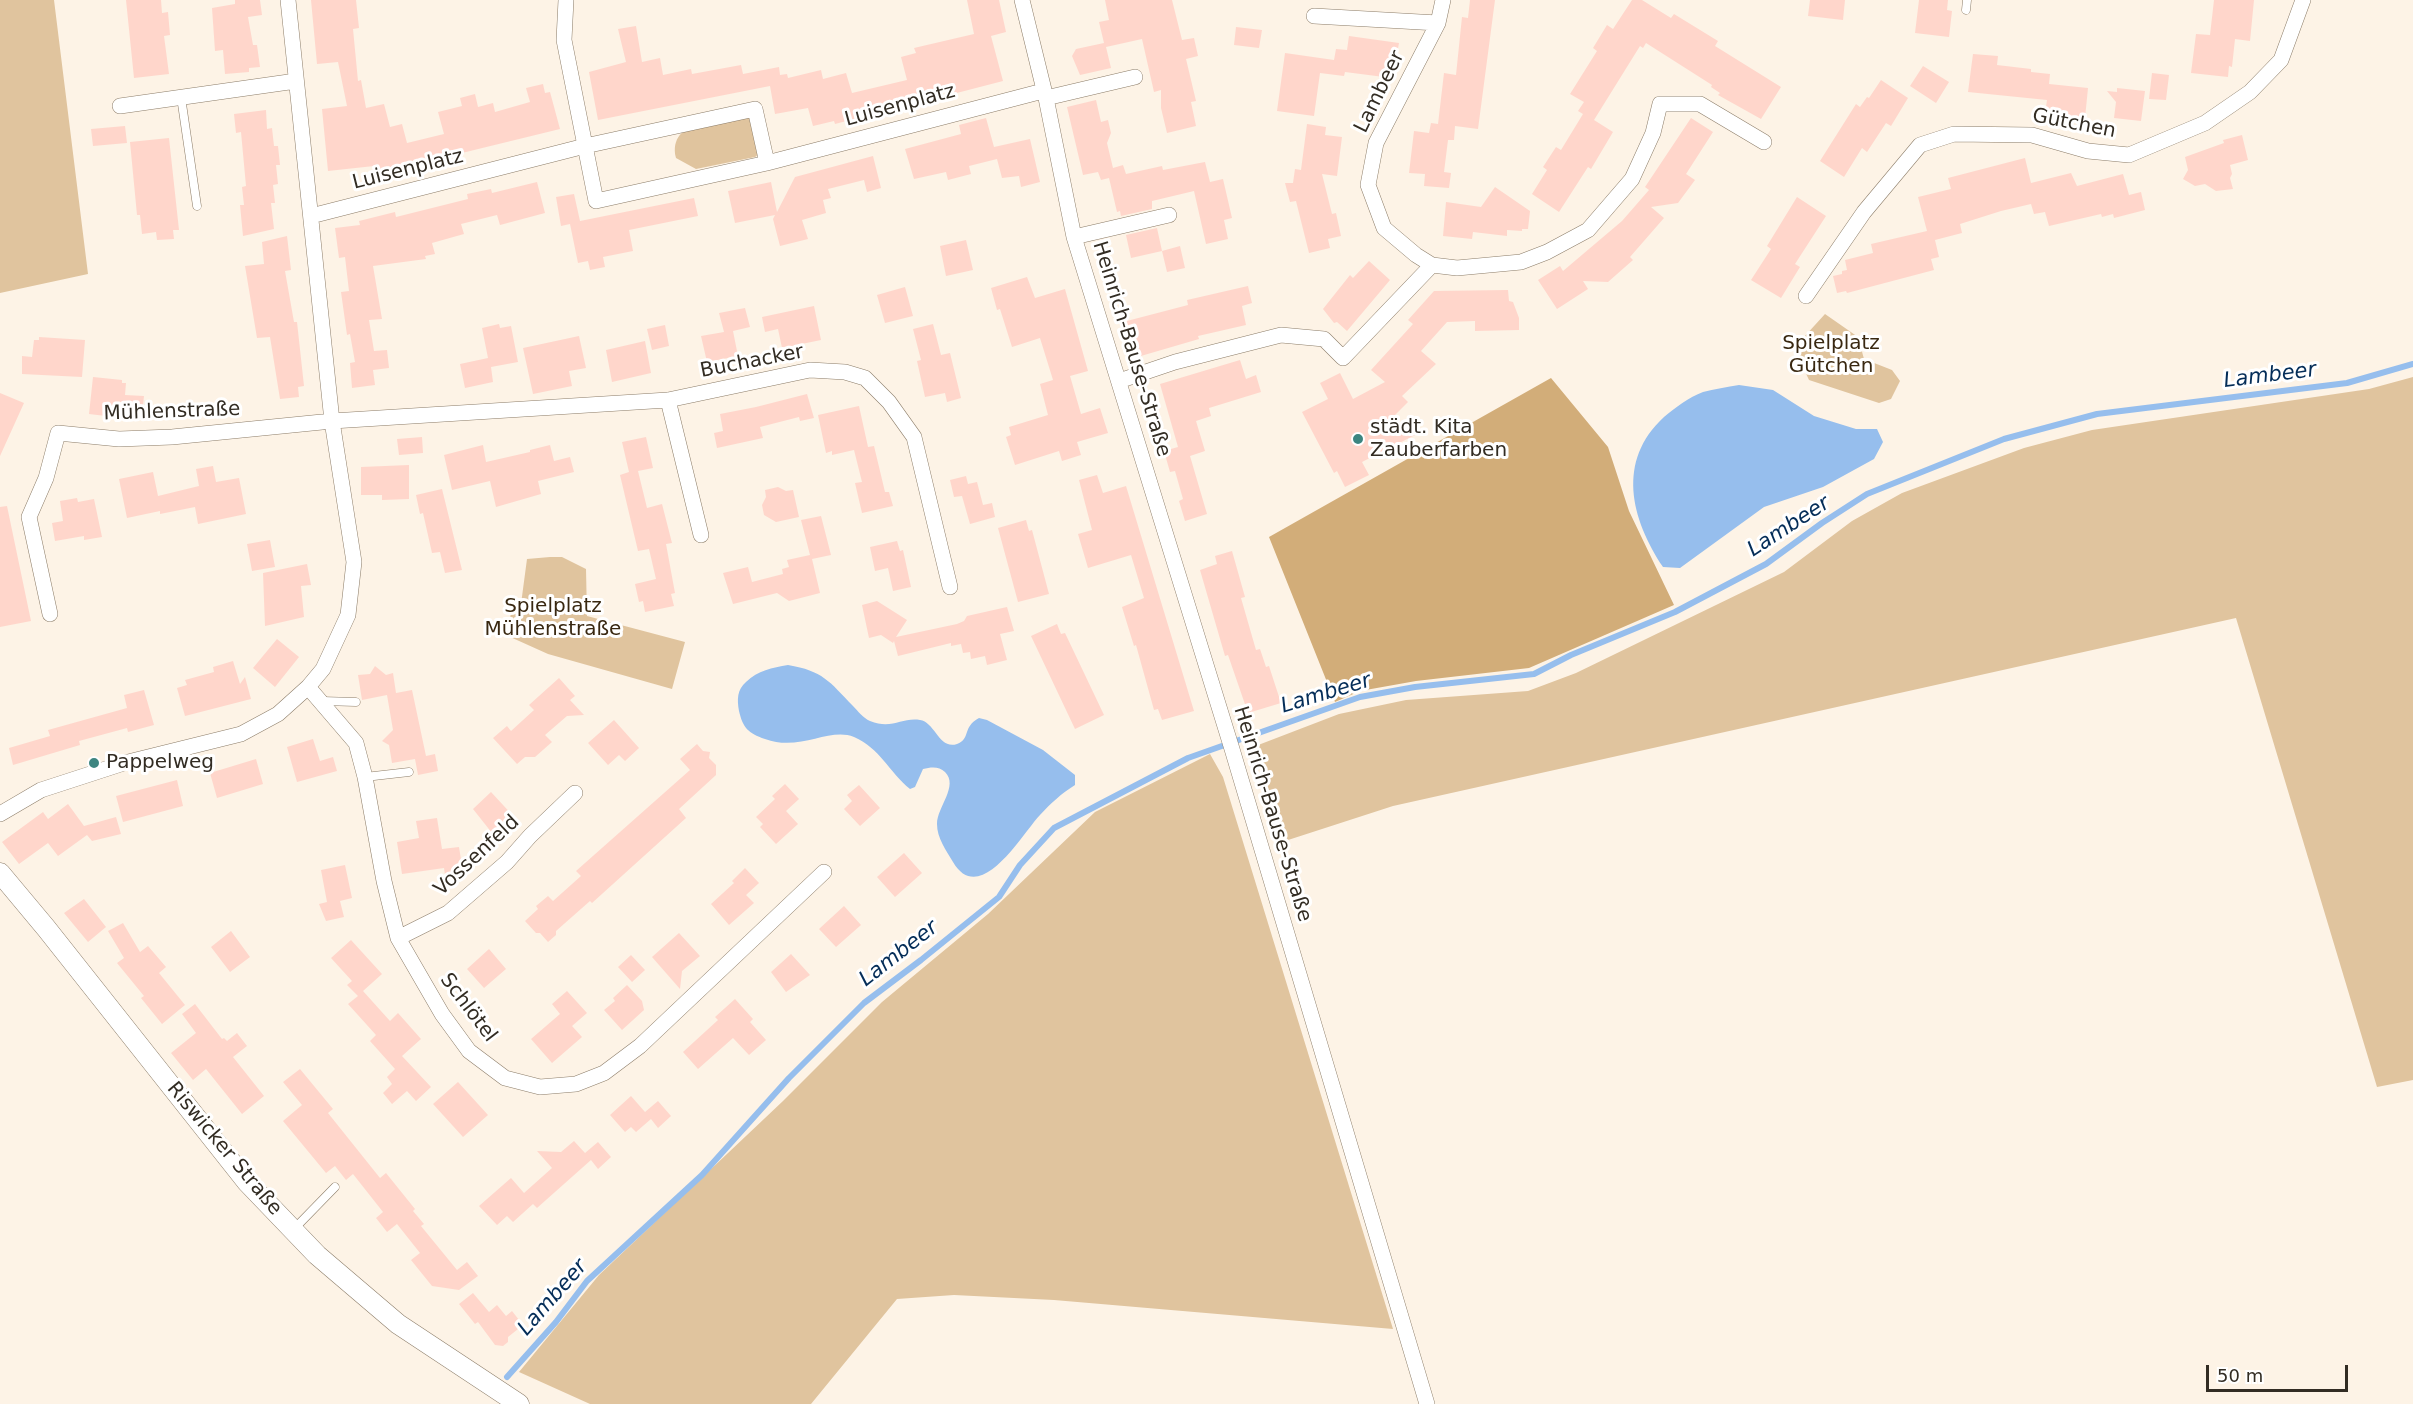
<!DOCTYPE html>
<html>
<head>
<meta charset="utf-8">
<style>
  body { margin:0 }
  #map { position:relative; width:2413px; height:1404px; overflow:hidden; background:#fdf3e6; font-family:"DejaVu Sans",sans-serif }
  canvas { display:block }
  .scale { position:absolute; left:2206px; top:1365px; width:142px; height:27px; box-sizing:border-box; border:3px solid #322c23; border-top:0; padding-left:8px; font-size:18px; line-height:21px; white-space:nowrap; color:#322c23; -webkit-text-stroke:4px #fff; paint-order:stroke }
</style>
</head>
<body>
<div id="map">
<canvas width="2413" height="1404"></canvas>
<div class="scale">50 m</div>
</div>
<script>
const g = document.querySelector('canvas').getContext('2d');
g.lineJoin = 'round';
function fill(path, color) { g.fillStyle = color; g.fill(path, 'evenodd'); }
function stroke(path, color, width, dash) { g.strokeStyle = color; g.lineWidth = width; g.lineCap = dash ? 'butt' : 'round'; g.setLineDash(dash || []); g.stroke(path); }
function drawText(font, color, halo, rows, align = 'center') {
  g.font = font + ' "DejaVu Sans",sans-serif'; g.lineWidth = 6; g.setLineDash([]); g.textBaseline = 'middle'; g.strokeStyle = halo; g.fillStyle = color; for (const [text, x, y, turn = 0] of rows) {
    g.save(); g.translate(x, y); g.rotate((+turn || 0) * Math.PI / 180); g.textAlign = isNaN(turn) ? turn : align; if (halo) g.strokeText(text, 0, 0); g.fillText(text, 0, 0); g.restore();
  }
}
const green = new Path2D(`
  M0,0H54L88,274L0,293Z
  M751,115L759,154L755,157L696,169L676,158C667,118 723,120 751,115Z
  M1825,314L1858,337L1864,359L1892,370L1900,381L1891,399L1879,403L1809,380L1794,348Z
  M2413,377V1080L2377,1087L2236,618L1393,806L1285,841L1253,747L1339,714L1406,700L1528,691L1576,673L1784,572L1852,521L1902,493L2024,448L2092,430L2369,389Z
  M550,557H562L586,569L587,616L685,642L672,689L548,654L508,636L511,612L521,604L527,559Z
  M1210,754L1223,777L1393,1329L1054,1300L954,1295L897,1299L811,1404H590L519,1372L599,1275L783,1101L882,1002L988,914L1095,812Z`);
const forest = new Path2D(`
  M1551,378L1608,447L1629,511L1674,605L1529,668L1416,681L1360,691L1335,702L1269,537Z`);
const water = new Path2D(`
  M1739,385L1773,390L1814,416L1856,429H1877L1883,442L1874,459L1823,487L1764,507L1680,568L1663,567C1631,519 1616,461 1664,417C1675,408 1689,397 1703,392C1714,389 1727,387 1739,385Z
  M788,665C823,671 829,681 853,706C858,711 863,718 870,721C892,730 902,717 920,720C935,722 939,750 957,744C971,739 962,727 979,718L987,720L1043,750L1075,775V785C1062,793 1050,804 1040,815C1022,834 980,908 953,862C946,850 937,838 937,824C937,807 959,786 945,772C939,766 931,767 923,769L915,787L910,789C889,772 880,748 854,737C829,727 800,752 765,739C748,733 743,728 739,711C737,699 737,690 746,682C758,670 772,668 788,665Z`);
const stream = new Path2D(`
  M507,1377L556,1322L587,1281L702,1175L789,1078L864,1003L921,960L999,897L1020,865L1054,828L1188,758L1360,697L1415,687L1534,674L1571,655L1675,612L1766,564L1822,523L1867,494L2004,439L2097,414L2347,383L2413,364`);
const building = new Path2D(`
  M126,0H161L162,13L168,12L170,35L164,36L169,74L134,78Z
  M235,0H260L262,15L248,17L253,45H257L260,67L249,68V72L225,74L223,50L215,51L212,8L235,4Z
  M311,0H356L359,28L353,29L358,81L361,80L366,108L384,104L390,127L402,124L407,143L444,134L438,112L462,106L460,98L475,94L478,107L493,103L495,112L530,102L526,88L543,84L545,93L550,92L560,129L376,174L374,166L328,171L322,109L347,106L338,62L317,64Z
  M967,0H999L1006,32L991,36L1003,81L949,95L948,91L905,102L906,106L894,111L888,110L835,124L834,121L813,126L808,108L775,114L770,86L598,120L589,72L626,62L618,29L636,26L642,62L660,58L663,75L691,69L692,74L741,65L743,74L779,67L780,75L787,74L788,78L821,70L823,79L846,73L852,93L907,80L901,57L916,53L914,48L974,34Z
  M1105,0H1172L1182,40L1194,38L1198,56L1186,59L1196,101L1191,102L1196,126L1167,133L1161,108V90L1154,92L1142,39L1106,47L1111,68L1080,75L1072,56L1076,49L1104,43L1099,22L1109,20Z
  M1470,0H1495L1478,129L1455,126L1454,140H1448L1444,172L1451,173L1449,188L1424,186L1425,174L1409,173L1414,131L1429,133L1431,123L1438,124L1444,73L1456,75L1462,17L1468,18Z
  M1632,0H1642L1671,18L1674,14L1718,41L1715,46L1781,87L1761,119L1718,95L1720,93L1711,87L1712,85L1646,43L1643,48L1640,46L1594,120L1613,132L1591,169L1588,167L1559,212L1532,194L1547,170L1543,167L1556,147L1561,150L1583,114L1578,111L1584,102L1570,94L1597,51L1593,48L1607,25L1613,29Z
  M1810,0H1845L1843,20L1808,16Z
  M1919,0H1948L1947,10L1952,11L1949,37L1915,33Z
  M2214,0H2254L2250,41L2235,39L2232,67L2229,66L2228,77L2191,73L2196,34L2210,35Z
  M1236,27L1262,30L1259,48L1234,45Z
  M1349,36L1399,43L1395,65L1386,64L1384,77L1345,72L1344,76L1320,73L1314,116L1277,111L1285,53L1334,60L1336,49L1347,50Z
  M1973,54L1998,56L1997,65L2031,69V72L2050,74L2049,84L2088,88L2085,118L2045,114L2047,100L1968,92Z
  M1923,66L1949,82L1936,103L1910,86Z
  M2152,73L2169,75L2166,100L2149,99Z
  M1881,80L1908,98L1891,126L1886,123L1867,152L1862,148L1844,177L1820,161L1856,104L1860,107L1867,97L1869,98Z
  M2117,88L2145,91L2141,121L2114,118L2116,102L2107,91L2117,92Z
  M1096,100L1101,122L1108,120L1111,133L1107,143L1113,168L1123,165L1126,174L1162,166L1163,170L1205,162L1210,182L1223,179L1232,218L1224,220L1228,239L1206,244L1194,191L1152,201V209L1121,216L1120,211L1117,212L1109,178L1101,180L1098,172L1083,175L1067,107Z
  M266,110L267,129L272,128L274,146H278L280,165H276L278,184L273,185L275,203H271L274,229L243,236L240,205H244L242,187L246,186L241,132L236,133L234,114Z
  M986,118L994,147L1030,139L1040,182L1021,187L1019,176L1002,178L997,159L969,166L971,174L948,180L946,172L914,179L905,149L961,134L959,125Z
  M1691,118L1713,132L1686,174L1695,180L1678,203L1651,207L1664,218L1630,257L1633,260L1608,282L1583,281L1588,289L1557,309L1538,280L1560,266L1563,271L1622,221L1649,190L1645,187Z
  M1307,124L1326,127L1325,135L1342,137L1337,176L1322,174L1332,214L1336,213L1341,236L1328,239L1330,248L1309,253L1296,201L1290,202L1285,183H1293L1295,169L1301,170Z
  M125,126L127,143L93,146L91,129Z
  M2242,135L2248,160L2230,165L2232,174L2230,178L2233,189L2216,191L2205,184L2195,186L2183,179L2188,170L2185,157L2224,143L2223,140Z
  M169,138L179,230H173L174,239L157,240L156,232L142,234L140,215H137L130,142Z
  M873,156L881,188L867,192L864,180L828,189L831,198L823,200L826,213L802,220L808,239L780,246L773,219L775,215L735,223L728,191L771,182L777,212L795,177Z
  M2025,158L2031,183L2071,173L2077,186L2123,174L2129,195L2141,192L2145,210L2114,218L2113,214L2102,217L2101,214L2049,226L2045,212L2034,214L2031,204L2001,211L1960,224L1962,233L1935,240L1939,257L1931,259L1934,270L1847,293L1846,291L1837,293L1833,276L1842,274V271L1847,270L1845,260L1873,253L1871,244L1927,231L1918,197L1951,189L1948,178Z
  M537,182L545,213L500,225L497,215L461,224L464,234L432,243L435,254L425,256L426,259L373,266L382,319L369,320L374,351L387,350L389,368L373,370L375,385L352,388L350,363L355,362L350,334L347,335L341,292L349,291L345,257L339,258L335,228L360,225L359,221L395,212L396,217L468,199L467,194L491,189L492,193Z
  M1495,187L1530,211L1528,229H1522V231L1507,230V236L1473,232L1472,239L1443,236L1446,202L1481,207Z
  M574,194L580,221L694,198L698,216L629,230L633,251L603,257L605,267L590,270L588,261L578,263L570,224L561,226L556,197Z
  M1797,197L1826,216L1795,264L1800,267L1781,298L1751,280L1771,249L1767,246Z
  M1157,228L1162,251L1180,246L1185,268L1167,272L1162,251L1131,258L1126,235Z
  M287,236L291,270L285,271L294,322H297L304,386L298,387L299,397L280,399L270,337L257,338L245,266L264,264L262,242Z
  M966,240L973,270L946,276L940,246Z
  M1369,261L1390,280L1347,331L1337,322L1334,323L1323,309L1350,275L1353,278Z
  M1027,277L1035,298L1065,289L1088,371L1070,376L1081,414L1100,408L1108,433L1077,442L1081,455L1062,461L1059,451L1015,465L1006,437L1011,435L1009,427L1048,415L1040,384L1053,380L1040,338L1012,347L1000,309L997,310L991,288Z
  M1248,286L1252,303L1242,306L1246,325L1198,336L1199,339L1134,358L1123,322L1188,305L1187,300Z
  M905,287L913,316L885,323L877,295Z
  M1508,290L1509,301L1513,302L1519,318V330L1475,331V321L1447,322L1421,351L1436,364L1402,396L1408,402L1394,416L1415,435L1362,462L1369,475L1345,487L1337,471L1334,473L1302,412L1328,399L1320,383L1340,373L1353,399L1385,382L1371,370L1413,324L1408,320L1434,291Z
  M814,306L821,340L782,348L778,329L765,332L762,317Z
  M745,308L750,327L733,331L738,356L707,362L701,336L724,332L719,313Z
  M499,324L500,328L511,326L518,362L491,367L493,382L465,388L460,364L488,358L482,328Z
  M933,324L941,355L950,353L961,398L947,402L945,393L925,397L917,361L921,360L913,329Z
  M665,325L669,346L652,350L647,329Z
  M579,336L586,368L569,371L572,386L533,394L523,348Z
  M39,337L85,340L82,377L22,374V356L32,357L34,340H39Z
  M645,341L651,373L612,382L606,350Z
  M1240,360L1246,379L1256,375L1261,392L1209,408L1211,416L1196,421L1205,451L1190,456L1207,514L1185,521L1179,501L1183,499L1175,471L1170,472L1164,451L1178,447L1160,384Z
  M93,377L122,380V383H126L125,395L144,396L142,414L123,412V418L89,414Z
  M0,393L24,403L0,456Z
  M807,394L814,418L800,421L799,417L760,427L763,438L717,448L714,433L723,431L720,414L756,407Z
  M859,406L868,447L874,446L885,492H889L893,506L862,513L855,483L862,482L854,450L832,455V451L826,453L818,415Z
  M422,437L423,453L399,455L397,439Z
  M646,437L653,468L638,471L647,508L662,504L672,543L666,544L675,593L671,594L674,606L645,612L643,601L639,602L635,584L656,579L649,549L638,551L620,475L629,472L622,442Z
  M483,445L486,462L530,452V450L550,445L554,461L570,457L574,472L538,481L541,494L496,507L490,481L452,490L444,455Z
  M409,465V499L382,500V495H361V467Z
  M213,466L216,482L239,478L246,514L198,524L195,507L160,514V511L127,518L119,479L153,472L158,496L199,486L196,469Z
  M1097,475L1103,493L1126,486L1194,711L1162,720L1158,709L1154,710L1136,645L1134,646L1122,607L1144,598L1131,555L1088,568L1078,534L1092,530L1079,480Z
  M966,476L968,484L977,482L983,505L992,503L995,517L970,524L962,496L954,497L950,480Z
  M778,487L786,491L793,490L799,517L776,522L764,515L762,505L766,497L765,490Z
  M442,489L462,570L445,573L440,552L432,553L423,513L420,514L416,495Z
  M77,498L78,502L94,499L102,537L84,540V536L55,541L52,523L63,521L60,501Z
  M7,506L31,621L0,627V507Z
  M821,516L831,555L812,559L820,593L789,601L777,593L733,604L723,573L748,567L752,582L783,574L782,569L789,567L787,560L810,555L801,520Z
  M1026,520L1029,531L1032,530L1049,594L1018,602L998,528Z
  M270,540L275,567L252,571L247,544Z
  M897,541L900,551L903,550L911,587L893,591L888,568L875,571L870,547Z
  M1232,551L1245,597L1241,598L1256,650L1260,649L1266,667L1269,666L1281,703L1248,713L1228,655L1225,656L1200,570L1217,564L1215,556Z
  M307,564L311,585L301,586L304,617L265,626L263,573Z
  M877,601L907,620L896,637L957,624L964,621L967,616L1007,607L1014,631L1000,634L1007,660L987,665L985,656L971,659L970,652L963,653L961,644L951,646V643L898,656L894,641L893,643L881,635L869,638L862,605Z
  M1057,624L1061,634L1065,633L1104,715L1075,729L1031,636Z
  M277,639L299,657L275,687L253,668Z
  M233,661L240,684L245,677L251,699L185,716L177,688L187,685L185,680L214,672L213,667Z
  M375,666L386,675L393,673L396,693L412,690L426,756L435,754L438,771L418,775L415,759L392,763L389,745L382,741L393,730L387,695L362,700L358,675L370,674Z
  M559,678L575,696L570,700L584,715L567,716L545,735L552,742L535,757H525L517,764L493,738L507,726L511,731L534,710L529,705Z
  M144,690L154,725L128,732L127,728L79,741L80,745L13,765L9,748L50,736L48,730L127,708L124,695Z
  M614,720L639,748L625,761L619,755L608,765L588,743Z
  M313,739L320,761L333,757L337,771L297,782L287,747Z
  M697,744L703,751L710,752L709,758L716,765V775L679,809L686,818L592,903L590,901L556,931V935L548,942L540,933H536L525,921L538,909L536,906L548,896L553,901L581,876L576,871L690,770L680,759Z
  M256,759L263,784L217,798L210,773Z
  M177,780L183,806L123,822L116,796Z
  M785,784L799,799L786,811L798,824L776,844L760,827L763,824L756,817L775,799L772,796Z
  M859,785L880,808L860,826L844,809L852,801L847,795Z
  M491,792L516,819L496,838L473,809Z
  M68,804L84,826L116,817L121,834L92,841L87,835L58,856L48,843L19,864L2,842L43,812L48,819Z
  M437,818L442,849L459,847L463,872L445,875L444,868L402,874L397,842L419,838L416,821Z
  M904,853L922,873L895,897L877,877Z
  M345,865L352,898L340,901L344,917L326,921L319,904L327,902L321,870Z
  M745,868L759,883L746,895L754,903L729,925L711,904L734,883L732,881Z
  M84,899L106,927L88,942L64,913Z
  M844,906L861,925L836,947L819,929Z
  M123,923L140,952L148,946L166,967L159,973L185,1005L162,1024L141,998L144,996L117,963L124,958L108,931Z
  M231,931L250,957L230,972L211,947Z
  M679,933L700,956L682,971L680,989L652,957Z
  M351,940L382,974L363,991L390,1021L398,1013L421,1039L402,1056L431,1087L416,1101L407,1091L392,1104L383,1093L392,1084L387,1077L395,1069L370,1041L376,1035L348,1004L358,996L347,985L352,981L331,958Z
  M489,949L506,969L484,988L467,969Z
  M791,954L810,975L786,992L771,972Z
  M631,955L645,970L632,982L618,967Z
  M627,985L642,1001L644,1010L622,1030L604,1010L615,1001L613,998Z
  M567,991L587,1013L572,1026L582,1037L552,1063L531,1039L560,1014L552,1004Z
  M735,999L753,1019L750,1022L766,1040L749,1055L733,1038L698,1069L683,1052L718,1020L715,1017Z
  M195,1004L222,1039L224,1038L227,1041L237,1033L247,1046L233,1057L264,1096L242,1114L206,1069L193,1080L171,1053L196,1033L182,1014Z
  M300,1069L333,1109L328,1113L380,1178L386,1173L415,1209L413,1211L424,1224L421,1226L457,1270L467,1262L478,1276L459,1290L432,1286L411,1260L420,1253L397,1224L387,1232L376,1218L383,1212L353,1174L346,1180L335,1166L326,1173L283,1121L302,1105L283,1082Z
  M458,1082L488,1115L463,1137L433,1104Z
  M631,1096L645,1112L658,1101L671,1116L658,1128L651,1119L636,1132L631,1127L625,1132L610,1115Z
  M574,1141L585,1153L598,1142L611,1157L598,1169L591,1160L537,1208L533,1204L513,1222L507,1216L497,1225L479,1206L511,1178L524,1193L552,1168L537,1151L561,1152Z
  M473,1293L489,1312L497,1305L506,1316L512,1311L523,1325L508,1337V1342L503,1346L495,1345L478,1322L475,1324L459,1304Z`);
const service = new Path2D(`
  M1966,10L1967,0
  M181,97L197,206
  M322,701L356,702
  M365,777L409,772
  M294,1229L335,1187`);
const minor = new Path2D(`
  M1022,0L1046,98L1074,237L1232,749L1427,1404
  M1443,0L1438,23L1376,143L1368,185L1384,228L1416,255L1432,265L1457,268L1521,262L1547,252L1588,230L1632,179L1653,133L1660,104H1700L1764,142
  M1314,16L1438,23
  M1046,98L1135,77
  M120,106L296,81
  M767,163L1043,91
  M311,216L585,146L755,109L767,163L596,201L564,40L566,0
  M1074,237L1169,215
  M1806,296L1864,212L1920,145L1954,134L2032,135L2088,151L2129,155L2205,123L2250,92L2281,60L2303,0
  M1119,381L1175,362L1281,335L1324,339L1343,358L1432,265
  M668,400L701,535
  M50,614L29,517L46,478L58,433L119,439L172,437L332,421L668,400L810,370L845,372L865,378L889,402L914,437L950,587
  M308,687L356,743L365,777L384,881L398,938L442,1014L469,1051L505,1078L540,1087L576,1084L604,1073L640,1046L824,872
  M0,814L41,790L124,763L241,734L278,714L308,687L323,669L348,615L354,562L332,421L288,0
  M398,938L448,913L507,862L530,836L575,793`);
const tertiary = new Path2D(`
  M0,873L46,928L247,1182L317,1255L398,1324L519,1404`);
const markers = [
  [1358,439,6,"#3d8580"],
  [94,763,6,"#3d8580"]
];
const streetNames = [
  ["Lambeer",1380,92,-64],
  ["Luisenplatz",900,106,-15],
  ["Gütchen",2074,124,11],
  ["Luisenplatz",408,170,-14],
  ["Heinrich-Bause-Straße",1131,349,73],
  ["Buchacker",752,362,-11],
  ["Mühlenstraße",172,412,-2],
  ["Heinrich-Bause-Straße",1272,814,73],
  ["Vossenfeld",477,856,-43],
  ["Schlötel",468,1008,53],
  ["Riswicker Straße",224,1149,50]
];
const parkNames = [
  ["Spielplatz",1831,344],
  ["Gütchen",1831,367],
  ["Spielplatz",553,607],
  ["Mühlenstraße",553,630]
];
const poiNames = [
  ["städt. Kita",1370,428],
  ["Zauberfarben",1370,451],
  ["Pappelweg",106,763]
];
const waterNames = [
  ["Lambeer",2270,376,-7],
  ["Lambeer",1789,527,-33],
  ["Lambeer",1326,694,-17],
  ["Lambeer",899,954,-38],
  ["Lambeer",553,1298,-49]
];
fill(green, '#e0c49e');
fill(forest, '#d2ad79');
fill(water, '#96beed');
stroke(stream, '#96beed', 6);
fill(building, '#ffd6cb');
stroke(service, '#8c7d69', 9);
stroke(minor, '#8c7d69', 16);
stroke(tertiary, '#8c7d69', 21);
stroke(service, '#fff', 8);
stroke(minor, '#fff', 15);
stroke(tertiary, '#fff', 20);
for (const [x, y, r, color] of markers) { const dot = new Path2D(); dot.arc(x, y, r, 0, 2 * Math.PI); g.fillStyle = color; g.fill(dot); stroke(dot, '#fff', 2); }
drawText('20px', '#322c23', '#fff', streetNames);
drawText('20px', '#392811', '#fff', parkNames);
drawText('20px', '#322c23', '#fff', poiNames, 'left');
drawText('italic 21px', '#042d58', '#fff', waterNames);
</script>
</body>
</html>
